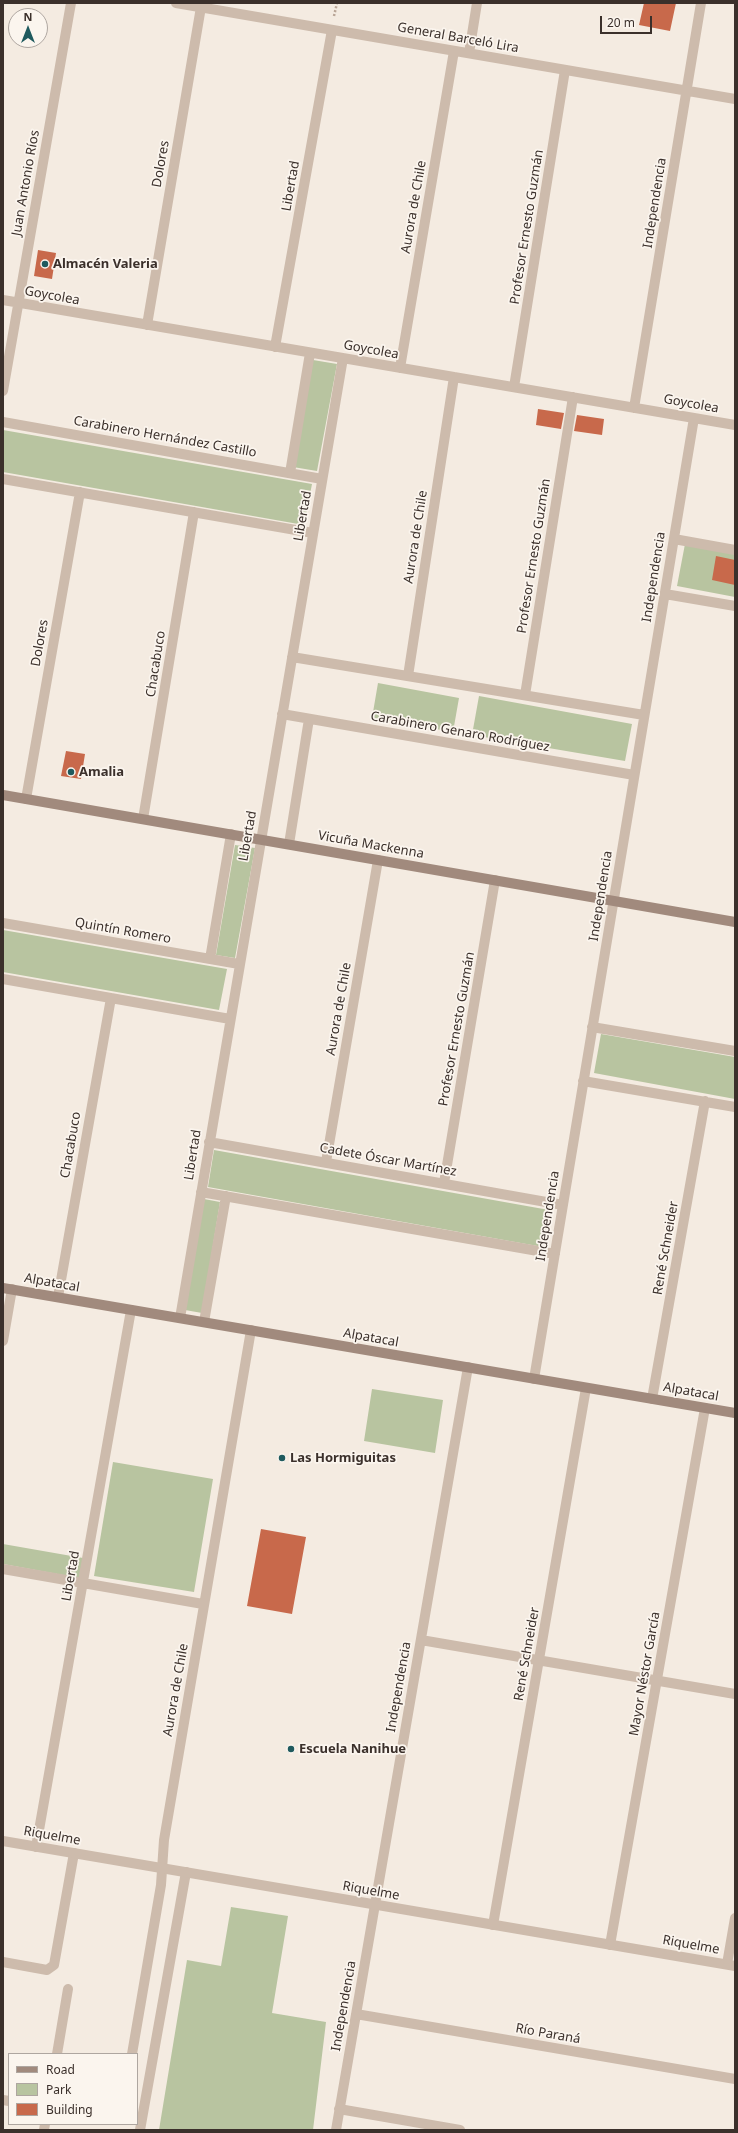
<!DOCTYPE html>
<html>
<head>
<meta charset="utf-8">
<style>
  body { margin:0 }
  #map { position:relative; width:738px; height:2133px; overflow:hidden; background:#f4ebe1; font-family:"Noto Sans",sans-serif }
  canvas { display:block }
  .frame { position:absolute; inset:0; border:4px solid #3b302b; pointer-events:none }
  .legend { position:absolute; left:8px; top:2053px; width:130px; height:72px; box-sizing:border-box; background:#fbf5ee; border:1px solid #aea6a0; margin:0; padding:5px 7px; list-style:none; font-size:12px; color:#3b302b }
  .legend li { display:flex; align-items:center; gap:8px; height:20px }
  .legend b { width:20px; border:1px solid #aea6a0 }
  .north { position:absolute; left:8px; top:8px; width:40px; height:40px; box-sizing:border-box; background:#fbf5ee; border:1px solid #aea6a0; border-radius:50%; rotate:0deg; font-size:11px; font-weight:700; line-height:16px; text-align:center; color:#3b302b }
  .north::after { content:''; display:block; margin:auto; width:14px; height:18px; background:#1f5a5e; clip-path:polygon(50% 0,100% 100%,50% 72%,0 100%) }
  .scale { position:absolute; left:600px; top:16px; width:52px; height:18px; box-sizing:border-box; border:2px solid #3b302b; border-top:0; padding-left:5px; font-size:12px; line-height:14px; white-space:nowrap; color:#3b302b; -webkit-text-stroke:3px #fbf5ee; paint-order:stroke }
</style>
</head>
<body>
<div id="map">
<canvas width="738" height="2133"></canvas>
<div class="frame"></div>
<ul class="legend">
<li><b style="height:5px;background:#a18a7d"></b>Road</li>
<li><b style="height:11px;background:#b8c4a0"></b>Park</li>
<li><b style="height:11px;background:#c8694b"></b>Building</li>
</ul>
<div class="north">N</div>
<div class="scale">20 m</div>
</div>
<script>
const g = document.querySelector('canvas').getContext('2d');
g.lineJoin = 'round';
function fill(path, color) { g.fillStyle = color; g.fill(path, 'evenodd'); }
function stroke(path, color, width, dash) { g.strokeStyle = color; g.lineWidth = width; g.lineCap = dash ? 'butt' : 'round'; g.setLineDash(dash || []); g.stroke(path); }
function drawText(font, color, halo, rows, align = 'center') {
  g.font = font + ' "Noto Sans",sans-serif'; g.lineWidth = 3.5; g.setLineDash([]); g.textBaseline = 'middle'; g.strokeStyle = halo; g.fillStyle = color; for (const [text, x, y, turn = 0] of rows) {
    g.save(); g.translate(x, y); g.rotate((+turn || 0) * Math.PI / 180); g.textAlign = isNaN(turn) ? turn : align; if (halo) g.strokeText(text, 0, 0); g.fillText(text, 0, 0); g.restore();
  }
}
const green = new Path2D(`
  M313,360L337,364L317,471L293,467Z
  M3,430L312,484L304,525L3,472Z
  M685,544L735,553V597L677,586Z
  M378,683L459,698L453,732L372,718Z
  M479,696L632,724L625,761L472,735Z
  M235,845L255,848L235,958L216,955Z
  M3,930L227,969L219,1010L3,972Z
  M601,1034L735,1057V1099L594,1073Z
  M214,1150L549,1210L543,1247L208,1187Z
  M204,1199L220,1202L202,1313L185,1310Z
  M372,1389L443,1400L435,1453L364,1441Z
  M113,1462L213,1479L194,1592L94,1576Z
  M3,1544L83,1558L79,1578L3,1564Z
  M231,1907L288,1916L272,2013L326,2022L313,2130H159L187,1960L221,1966Z`);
const building = new Path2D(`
  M644,3H676L670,31L639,25Z
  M38,250L56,253L52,279L34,276Z
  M538,409L564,413L561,429L536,425Z
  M577,415L604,419L602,435L574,431Z
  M716,556L735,560V585L712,580Z
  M66,751L85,754L81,779L61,776Z
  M261,1529L306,1537L292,1614L247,1606Z`);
const path = new Path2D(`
  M334,16L337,3`);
const minor = new Path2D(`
  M176,3L735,99
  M469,53L477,3
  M3,300L735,425
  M147,325L201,7
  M275,347L332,30
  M400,368L454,51
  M514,387L565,70
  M3,391L71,3
  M634,408L701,3
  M3,422L322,479
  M290,473L310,353
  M3,479L313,533
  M674,539L735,550
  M665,594L735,606
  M292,657L644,715
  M408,676L454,377
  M525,695L573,397
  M282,714L634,775
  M26,799L80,492
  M143,819L194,512
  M289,844L309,719
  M3,923L239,964
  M210,959L231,834
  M3,979L230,1019
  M592,1027L735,1051
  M583,1081L735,1107
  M209,1142L563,1205
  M326,1162L378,860
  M444,1183L495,880
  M201,1192L555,1254
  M58,1297L111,998
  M180,1318L343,358
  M204,1322L226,1196
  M3,1341L12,1289
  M534,1379L694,418
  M652,1399L705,1101
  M3,1569L203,1604
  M421,1640L735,1694
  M36,1847L131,1310
  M493,1925L586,1388
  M610,1945L705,1408
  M3,1962L47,1970L54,1965L74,1853
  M727,1964L735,1918
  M356,2014L735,2079
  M57,2054L68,1989
  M132,2054L161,1885L164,1840L251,1330
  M3,2100L9,2101
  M339,2109L460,2130
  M44,2130L45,2124
  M140,2130L186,1872
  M336,2130L468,1367`);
const tertiary = new Path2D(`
  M3,1841L735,1966`);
const secondary = new Path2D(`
  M3,795L735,922
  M3,1288L735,1413`);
const markers = [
  [45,264,4,"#1f5a5e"],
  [71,772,4,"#1f5a5e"],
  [282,1458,4,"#1f5a5e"],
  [291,1749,4,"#1f5a5e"]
];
const streetNames = [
  ["General Barceló Lira",458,38,10],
  ["Dolores",161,164,-80],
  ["Juan Antonio Ríos",26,183,-80],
  ["Libertad",291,186,-80],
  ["Independencia",655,203,-81],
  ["Aurora de Chile",414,207,-80],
  ["Profesor Ernesto Guzmán",527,227,-81],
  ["Goycolea",52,296,10],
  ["Goycolea",371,350,10],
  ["Goycolea",691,404,10],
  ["Carabinero Hernández Castillo",165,437,10],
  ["Libertad",303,516,-80],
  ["Aurora de Chile",416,537,-81],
  ["Profesor Ernesto Guzmán",534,556,-81],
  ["Independencia",654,577,-81],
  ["Dolores",40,643,-80],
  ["Chacabuco",156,664,-81],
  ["Carabinero Genaro Rodríguez",460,732,10],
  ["Libertad",248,836,-80],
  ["Vicuña Mackenna",371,845,10],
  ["Independencia",601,896,-81],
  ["Quintín Romero",123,931,10],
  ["Aurora de Chile",339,1009,-80],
  ["Profesor Ernesto Guzmán",457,1029,-80],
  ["Chacabuco",71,1145,-80],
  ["Libertad",193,1155,-81],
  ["Cadete Óscar Martínez",388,1160,10],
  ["Independencia",548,1216,-81],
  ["René Schneider",666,1248,-80],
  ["Alpatacal",52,1283,10],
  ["Alpatacal",371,1338,10],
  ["Alpatacal",691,1392,10],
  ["Libertad",71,1576,-80],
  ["René Schneider",527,1654,-80],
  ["Mayor Néstor García",645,1674,-80],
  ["Independencia",399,1687,-80],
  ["Aurora de Chile",176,1690,-80],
  ["Riquelme",52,1836,10],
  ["Riquelme",371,1891,10],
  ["Riquelme",691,1945,10],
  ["Independencia",344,2006,-80],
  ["Río Paraná",548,2034,10]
];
const poiNames = [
  ["Almacén Valeria",53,264],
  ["Amalia",79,772],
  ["Las Hormiguitas",290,1458],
  ["Escuela Nanihue",299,1749]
];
fill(green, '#b8c4a0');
fill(building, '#c8694b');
stroke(path, '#b9a596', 2.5, [2, 2]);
stroke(minor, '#cdbbac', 10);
stroke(tertiary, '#cdbbac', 10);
stroke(secondary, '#a18a7d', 10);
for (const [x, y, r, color] of markers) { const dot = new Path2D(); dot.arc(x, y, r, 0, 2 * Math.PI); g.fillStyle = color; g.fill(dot); stroke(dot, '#fbf5ee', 1.5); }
drawText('13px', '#3b302b', '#fbf5ee', streetNames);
drawText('bold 13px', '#3b302b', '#fbf5ee', poiNames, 'left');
</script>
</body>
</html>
